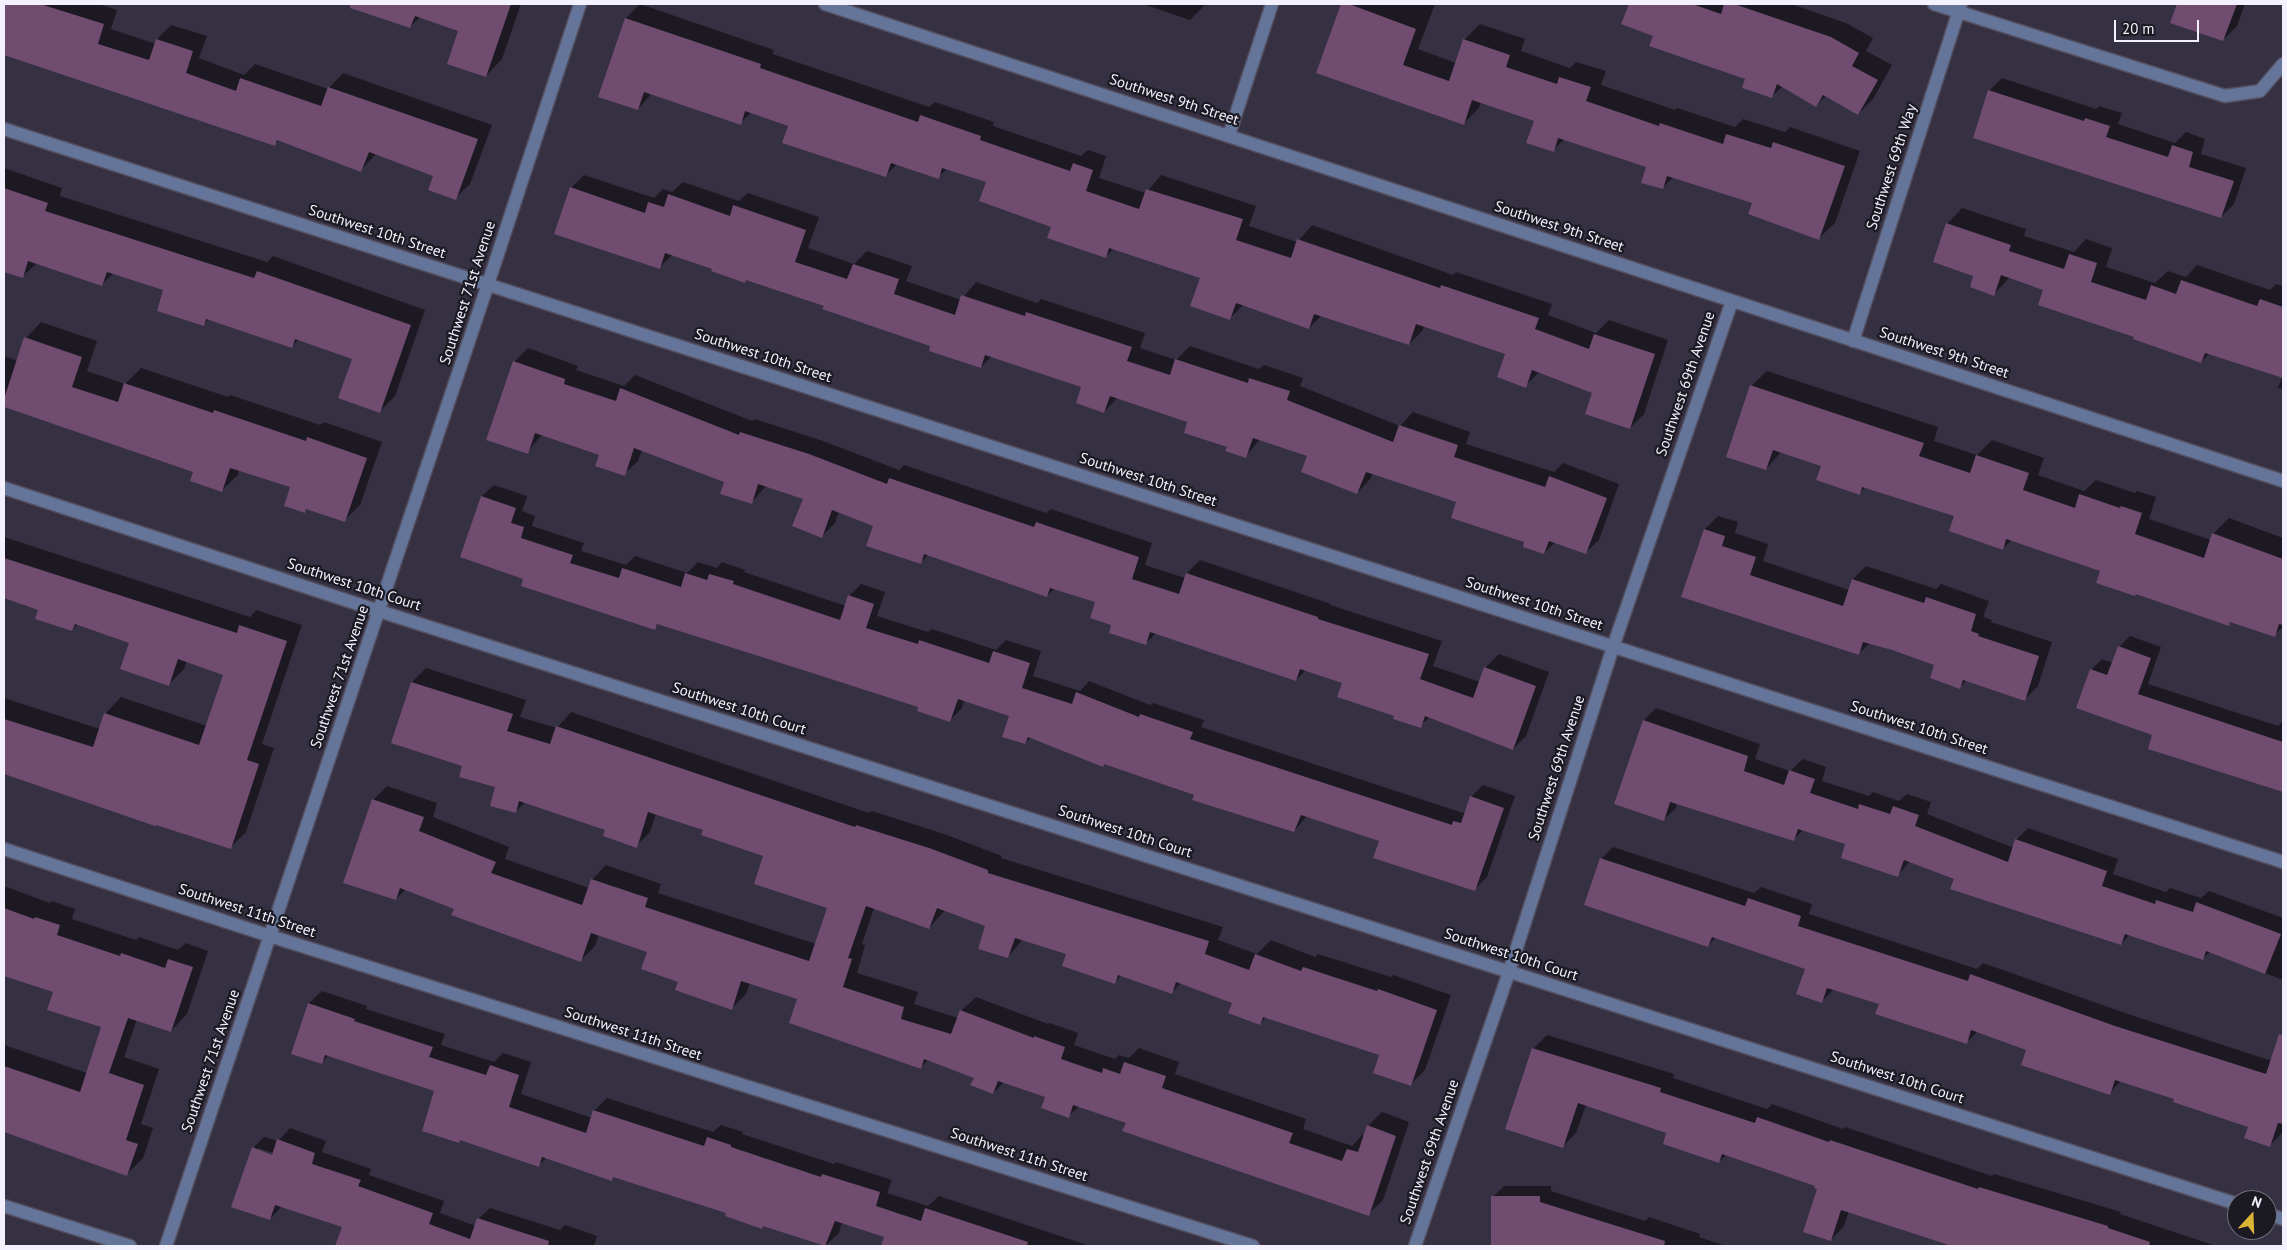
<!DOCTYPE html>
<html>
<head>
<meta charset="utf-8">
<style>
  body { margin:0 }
  #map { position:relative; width:2287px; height:1250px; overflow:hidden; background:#353042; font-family:"PT Sans",sans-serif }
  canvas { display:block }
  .frame { position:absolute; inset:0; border:5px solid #f3f1fd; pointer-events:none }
  .north { position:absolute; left:2227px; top:1190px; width:50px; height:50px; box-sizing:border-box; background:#1b1922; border:1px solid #716f7a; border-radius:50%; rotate:20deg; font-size:14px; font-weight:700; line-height:20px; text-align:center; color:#f3f1fd }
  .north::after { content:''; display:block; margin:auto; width:18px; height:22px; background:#d9b334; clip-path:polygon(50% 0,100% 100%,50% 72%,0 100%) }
  .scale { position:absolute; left:2114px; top:20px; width:85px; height:22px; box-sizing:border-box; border:2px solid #f3f1fd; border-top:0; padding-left:6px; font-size:15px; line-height:18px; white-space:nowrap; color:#f3f1fd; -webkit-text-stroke:4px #1b1922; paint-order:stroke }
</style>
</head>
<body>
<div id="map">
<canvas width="2287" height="1250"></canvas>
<div class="frame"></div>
<div class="north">N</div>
<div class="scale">20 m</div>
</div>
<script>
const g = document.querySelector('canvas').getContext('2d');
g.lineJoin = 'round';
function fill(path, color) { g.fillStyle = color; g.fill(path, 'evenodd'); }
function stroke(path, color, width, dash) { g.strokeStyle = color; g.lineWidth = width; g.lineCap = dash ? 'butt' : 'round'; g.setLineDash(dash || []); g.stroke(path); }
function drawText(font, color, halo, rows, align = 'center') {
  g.font = font + ' "PT Sans",sans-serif'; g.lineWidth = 4.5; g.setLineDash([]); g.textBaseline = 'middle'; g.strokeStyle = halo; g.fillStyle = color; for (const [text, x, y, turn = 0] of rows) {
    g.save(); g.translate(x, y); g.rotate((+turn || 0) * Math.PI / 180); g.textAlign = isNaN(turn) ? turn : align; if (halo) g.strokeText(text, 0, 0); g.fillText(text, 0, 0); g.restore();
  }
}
const shadow = new Path2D(`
  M4,4H99L117,10L111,29L156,44L157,39L171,25L207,36L199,58L244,75L255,64L328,89L343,73L492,125L470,184L455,198L435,176L376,154L361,170L279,140L275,144L4,54Z
  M363,4H521L502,59L486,76L460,30L420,17L410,27L361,10Z
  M640,4L774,50L773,54L929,107L935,102L994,122L993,126L1081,156L1088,150L1106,156L1099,178L1146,193L1161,175L1256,206L1249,226L1297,242L1312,225L1453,275L1456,272L1552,304L1548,315L1596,333L1609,320L1668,340L1644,414L1630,428L1593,392L1539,372L1525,386L1507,353L1424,325L1423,330L1409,344L1322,315L1309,328L1243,305L1230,318L1201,277L1114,248L1106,257L1053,226L988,181L948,168L938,177L897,164L886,175L789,125L752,112L740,123L652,93L638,109L626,18Z
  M1143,4H1206L1190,20Z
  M1343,4H1435L1418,49L1456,63L1464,40L1480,24L1525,39L1521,51L1570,68L1576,62L1606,71L1601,85L1675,110L1677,108L1735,127L1743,119L1785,132L1790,127L1860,151L1835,223L1819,238L1753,202L1674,177L1662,188L1647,166L1565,139L1553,150L1535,120L1481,102L1479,108L1463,124L1318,73Z
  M1630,4H1791L1846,23L1873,38L1866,51L1892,65L1873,99L1858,114L1826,96L1816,105L1783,86L1772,96L1746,78L1655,35L1623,23Z
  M2178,4H2245L2237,26L2223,40L2172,22Z
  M2002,78L2096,109L2099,106L2122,113L2118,124L2175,143L2186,132L2205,139L2201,154L2246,168L2234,204L2221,217L1989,91Z
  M4,168L62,188L60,196L267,262L273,256L425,310L395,396L380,411L353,358L299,339L292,346L209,319L203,324L165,290L114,273L102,284L37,263L22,277L4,271Z
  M584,175L654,198L663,189L672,192L683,182L739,201L748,193L819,217L808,248L854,264L867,251L912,266L906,281L961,300L976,282L1037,303L1041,299L1145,333L1140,348L1176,360L1190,346L1259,369L1264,365L1303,378L1300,386L1400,426L1413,412L1470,432L1466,444L1554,472L1563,463L1619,484L1599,540L1585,553L1555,542L1544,553L1458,502L1373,473L1370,479L1357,493L1309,455L1260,439L1246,456L1189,421L1117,398L1104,412L1083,387L992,356L981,367L932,345L825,305L747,279L744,281L673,254L659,268L571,188Z
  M1962,208L2026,229L2024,236L2074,252L2086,239L2112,248L2106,267L2155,283L2168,271L2186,277L2197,265L2270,290L2276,284L2283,286V389L2278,388L2282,377L2210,353L2201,362L2135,336L2044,289L2010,277L1994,294L1975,275L1947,224Z
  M41,322L97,341L87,371L125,384L141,368L228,397L230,395L320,425L324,422L382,442L360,505L344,521L308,508L304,512L292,486L239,469L238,475L222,490L195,471L4,407V356L18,361L26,338Z
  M528,348L578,366L576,370L624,386L635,375L752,421L755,419L823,441L899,470L904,465L1046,513L1051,509L1152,543L1145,565L1185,578L1187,573L1200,560L1331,604L1330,605L1442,641L1433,666L1480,682L1485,668L1499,654L1549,672L1526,736L1513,749L1430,717L1420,726L1396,715L1343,682L1306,670L1296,680L1156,633L1146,643L1113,624L1097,602L1055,588L1047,596L929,554L920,563L875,525L839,511L835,523L822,536L805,498L766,486L752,502L725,481L642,450L638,461L624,474L601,454L542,435L527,452L514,362Z
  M1767,371L1938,427L1934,441L1977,455L1992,440L2044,458L2038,475L2084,491L2096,480L2135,493L2137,491L2156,497L2149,519L2211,540L2213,534L2229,518L2283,538V627L2274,635L2232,621L2228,625L2136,593L2101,570L2012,540L2002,549L1956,516L1866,487L1859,493L1823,465L1782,451L1766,469L1751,386Z
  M494,485L527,496L522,511L535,516L532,526L584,543L581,551L626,565L635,556L687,573L698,562L717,568L722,562L745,570L744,572L846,606L849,596L861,584L885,592L877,616L928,632L932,629L996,650L1006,640L1041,651L1033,676L1080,691L1089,681L1150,705L1153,703L1204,720L1201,727L1463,813L1467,809L1471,797L1483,785L1515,796L1487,877L1475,889L1380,841L1307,816L1294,831L1031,737L1025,743L1011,716L964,700L962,708L950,720L920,706L659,623L654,628L525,578L482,496Z
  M1718,516L1738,522L1735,533L1768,544L1763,561L1849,590L1853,579L1866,566L1936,589L1941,584L1989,601L1983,617L1992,620L1991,622L2052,642L2038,686L2025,699L1967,680L1960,687L1936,664L1870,643L1858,654L1682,596L1705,529Z
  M4,537L250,617L256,610L302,625L262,744L274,748L246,832L230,848L4,774V698L100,729L106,713L121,697L207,726L224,674L187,661L184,669L168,685L131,642L78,624L72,630L39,609L4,597Z
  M2130,636L2161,647L2148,684L2278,726L2283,721V790L2220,769L2154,734L2091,670L2102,659L2113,663L2119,647Z
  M426,668L526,700L520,717L557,728L571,712L869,813L872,811L944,834L1002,856L1001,858L1223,927L1218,940L1257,954L1271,940L1315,957L1318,954L1391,977L1393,975L1451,995L1425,1070L1411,1084L1381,1054L1266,1017L1259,1024L1234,1002L1181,983L1172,992L1121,975L1115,982L1068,953L1023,939L1008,957L986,926L945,910L929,928L874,908L862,944L865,945L857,973L918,992L914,1004L958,1018L961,1011L976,997L1048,1024L1050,1023L1078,1033L1074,1045L1115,1059L1119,1055L1129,1058L1139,1048L1179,1062L1175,1074L1306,1119L1303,1129L1352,1146L1362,1135L1364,1136L1368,1126L1382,1112L1409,1122L1383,1200L1368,1214L1127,1122L1079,1106L1069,1116L1047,1096L1004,1082L993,1093L975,1077L929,1059L920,1068L863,1049L864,1046L798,998L750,983L746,994L732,1008L679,981L649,951L599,934L595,946L580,961L406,889L396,899L373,800L387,786L437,803L433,817L509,847L505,859L589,888L592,880L606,865L661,884L658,893L816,944L828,907L765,855L704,829L656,814L650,832L636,846L607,829L525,802L515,812L497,786L464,765L412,682Z
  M1656,708L1760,744L1755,759L1790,771L1803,759L1826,767L1822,781L1869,796L1873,792L1899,801L1907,794L1931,802L1927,814L2014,848L2016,840L2028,828L2118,859L2113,874L2166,892L2170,888L2201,898L2209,891L2283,918V980L2210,952L2203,958L2130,934L2121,944L1910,861L1897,876L1847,843L1804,829L1794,839L1677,803L1676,808L1663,820L1616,804L1644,720Z
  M1613,847L1754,893L1761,887L1812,904L1809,914L1977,969L1983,963L2128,1014L2275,1062L2283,1055L2282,1133L2270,1145L2249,1126L2176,1098L2121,1081L2109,1093L2028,1049L1978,1031L1966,1043L1880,1003L1834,989L1822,1001L1806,968L1716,937L1708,946L1601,859Z
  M4,886L50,903L52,901L75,909L72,919L136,940L139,937L178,950L186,943L208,951L187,1014L171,1031L137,1019L124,1057L159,1069L141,1124L153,1128L143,1158L127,1174L4,1131V1045L87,1073L103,1026L54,992L4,975Z
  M322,991L367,1006L366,1009L445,1034L441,1045L494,1062L503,1053L531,1062L521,1094L592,1118L594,1111L607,1098L713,1132L721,1125L743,1132L742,1134L834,1164L836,1162L892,1180L887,1193L928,1206L939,1196L1090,1246H883L886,1236L842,1222L839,1233L826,1245L614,1176L611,1179L547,1157L539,1165L461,1139L458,1142L436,1090L329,1055L321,1063L293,1053L309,1003Z
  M1547,1035L1674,1074L1673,1078L1767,1109L1772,1104L1843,1129L1845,1127L1992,1176L1994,1174L2121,1212L2120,1214L2216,1246H1953L1849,1211L1844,1226L1831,1240L1819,1188L1816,1185L1727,1154L1719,1162L1668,1132L1586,1105L1576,1133L1563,1146L1533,1049Z
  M290,1128L326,1141L322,1152L371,1169L369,1175L444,1201L440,1213L476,1226L478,1219L490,1208L560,1230L565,1225L597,1236L594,1246H351L338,1242L343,1226L282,1206L270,1219L253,1148L264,1137L278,1141ZM258,1148L279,1155L278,1158L258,1151Z
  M1504,1186H1551V1191L1645,1221L1649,1217L1700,1234L1699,1237L1726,1246H1492L1493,1197Z`);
const building = new Path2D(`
  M4,4H40L104,24L98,44L149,60L156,39L193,51L186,73L236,91L240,78L321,106L328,87L478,139L456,200L428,190L433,176L369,152L361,172L277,140L275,146L4,55Z
  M350,4H511L486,77L447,64L458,31L415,16L410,28L350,8Z
  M1341,4H1349L1416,29L1403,65L1449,81L1463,39L1510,55L1506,67L1557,84L1559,77L1591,87L1586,101L1659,126L1660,123L1723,144L1726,134L1771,148L1773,142L1845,166L1819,240L1748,214L1752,203L1667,176L1663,189L1641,183L1646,167L1558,138L1554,152L1526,143L1534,121L1472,100L1464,125L1316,73Z
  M1629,4H1692L1721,14L1724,4H1734L1831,37L1859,53L1852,66L1878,80L1858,115L1823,95L1816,107L1777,84L1772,98L1742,88L1745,79L1649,46L1653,36L1621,24Z
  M2177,4H2237L2223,41L2170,23Z
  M625,18L761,64L760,68L918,122L920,115L981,136L980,140L1070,171L1073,163L1093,170L1086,191L1139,209L1146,189L1243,219L1236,240L1291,258L1297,239L1440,288L1441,285L1539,318L1535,329L1589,349L1594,334L1655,354L1630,429L1585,414L1592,393L1532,370L1526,388L1497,377L1505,354L1416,324L1409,345L1314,314L1309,329L1236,303L1230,320L1190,306L1200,278L1109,248L1106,258L1047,238L1051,227L979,201L986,182L942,168L939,179L891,163L886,177L782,143L788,126L745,111L741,125L644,92L638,110L598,97Z
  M1988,90L2084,121L2085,118L2110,126L2106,137L2168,157L2172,145L2193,152L2189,167L2234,181L2221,218L1973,138Z
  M570,187L645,213L648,202L664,207L668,194L730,216L733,205L806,230L795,262L847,279L853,264L899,279L894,294L955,315L961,295L1025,316L1026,312L1132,347L1127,361L1170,375L1175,359L1248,383L1249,378L1290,391L1287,400L1393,442L1399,425L1458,445L1454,457L1545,487L1549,476L1607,498L1586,554L1549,541L1544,554L1523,547L1524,542L1451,518L1456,502L1366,472L1357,494L1301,472L1307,456L1253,438L1246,458L1225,451L1227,447L1184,433L1187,422L1110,396L1104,413L1076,403L1081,387L985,355L981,368L929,351L930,346L822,309L824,306L746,280L745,283L711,271L712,269L665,253L660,269L554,234Z
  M4,188L48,203L45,211L254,278L257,271L411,325L380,413L338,398L352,359L295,339L292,348L206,319L204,326L157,311L163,290L107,272L102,286L28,261L23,278L4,272Z
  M1946,223L2011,245L2009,251L2064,269L2069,254L2097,263L2091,282L2146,300L2151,285L2176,294L2181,280L2257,306L2260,299L2283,307V378L2205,353L2201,363L2133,339L2134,337L2038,305L2043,290L2001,275L1994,296L1970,287L1973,276L1933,262Z
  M24,337L82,357L72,387L118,402L124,383L213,413L214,410L306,441L307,437L367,458L345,522L306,509L305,513L284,506L290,487L230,468L222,492L190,481L193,472L4,407V399Z
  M513,361L565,379L564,384L616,401L620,388L739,435L740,432L809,454L887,484L889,478L1034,527L1036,522L1139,557L1132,579L1179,594L1186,573L1318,617V619L1429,654L1420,679L1473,698L1484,667L1536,686L1513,750L1425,716L1421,728L1393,719L1394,716L1337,697L1342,683L1300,669L1296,681L1150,632L1146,645L1109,633L1111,625L1090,618L1095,602L1050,588L1047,597L924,554L921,564L866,546L873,526L832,510L822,538L792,526L803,499L758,484L752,504L720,494L724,482L634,448L625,476L595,466L599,455L535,433L528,454L486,440Z
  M1750,385L1924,443L1919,456L1970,473L1976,455L2029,473L2023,490L2075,508L2079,494L2120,508L2121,506L2142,513L2135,534L2204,558L2212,533L2283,559V625L2279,624L2275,637L2230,622L2229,626L2136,594L2135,596L2096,583L2100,571L2006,539L2003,550L1949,531L1954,516L1862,487L1860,495L1816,480L1821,466L1773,450L1766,470L1726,457Z
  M481,496L516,508L511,523L524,527L521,538L573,555L570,563L619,578L622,568L681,587L685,573L707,580L709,574L734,581L733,584L840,620L848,595L874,604L866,628L918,644L919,640L989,663L993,651L1030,663L1022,688L1072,704L1076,692L1139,717L1140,714L1193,732L1190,739L1452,825L1453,821L1461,823L1470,796L1504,808L1475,891L1373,858L1379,841L1301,815L1294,832L1192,800L1194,795L1104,764L1103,767L1028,737L1025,744L1002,737L1009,716L958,699L950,722L917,711L918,707L806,671L657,624L655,630L521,586L523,579L460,557Z
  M1704,529L1725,536L1722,546L1756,557L1750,575L1843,606L1852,579L1924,603L1926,597L1976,614L1971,631L1979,634L1978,636L2039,656L2025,701L1963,680L1960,689L1930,678L1934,665L1892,650L1863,642L1859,655L1681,597Z
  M4,558L237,633L239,625L287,641L247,760L259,764L231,849L156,825L155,826L4,774V719L93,747L104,713L199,745L223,675L178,659L169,686L120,669L129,643L75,624L72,631L35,619L38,610L4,598Z
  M2118,646L2151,658L2138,694L2283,742V792L2148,749L2152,735L2076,708L2090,669L2107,675Z
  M411,682L513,714L507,731L550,744L556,726L855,827L856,825L929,848L988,870V873L1209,941L1205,954L1249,970L1255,954L1301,971L1303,967L1377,991L1378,989L1437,1010L1411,1086L1373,1073L1379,1055L1263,1017L1260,1025L1228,1013L1232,1003L1176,982L1172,994L1118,975L1115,984L1062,966L1066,954L1015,938L1008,958L978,949L985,926L937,908L929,929L866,906L848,958L852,959L843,987L904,1007L901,1019L951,1034L960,1010L1034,1038V1036L1065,1047L1061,1059L1102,1073L1103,1068L1120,1074L1124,1062L1166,1076L1162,1088L1293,1133L1289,1143L1342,1161L1347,1149L1358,1152L1367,1125L1396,1136L1369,1216L1122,1131L1126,1123L1073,1105L1069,1118L1041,1108L1045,1097L998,1081L993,1094L970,1085L974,1078L924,1059L921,1069L789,1023L797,999L741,981L732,1010L675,990L678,982L641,969L647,952L591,933L581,962L451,915L454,909L400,888L396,900L343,883L372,799L424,817L419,831L496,862L491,873L582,905L591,879L648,898L645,907L809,961L827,908L754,884L763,856L701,835L703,830L648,812L637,848L603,836L605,830L519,801L516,813L490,806L495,787L459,777L462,766L391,743Z
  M1643,720L1748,756L1744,771L1784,785L1789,770L1815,779L1810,793L1858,809L1859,804L1890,814L1893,806L1919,815L1915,826L2008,862L2015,839L2107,871L2102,886L2155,904L2156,900L2193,912L2196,902L2281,934L2265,974L2206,951L2203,960L2125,934L2121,945L1950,889L1954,879L1904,860L1898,877L1841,858L1845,844L1798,829L1794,841L1670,802L1664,821L1614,804Z
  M1600,858L1745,906L1748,898L1801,916L1798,926L1968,981L1970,974L2115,1026L2266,1074L2279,1034L2283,1035V1124L2278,1123L2270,1147L2244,1138L2248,1127L2173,1102L2174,1099L2115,1080L2110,1095L2021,1065L2026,1050L1971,1030L1967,1044L1875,1014L1879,1004L1827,988L1822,1003L1796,994L1805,969L1712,937L1708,947L1584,905Z
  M4,908L34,919L35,917L60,925L57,935L120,956L121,953L165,968L168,959L193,967L171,1032L128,1018L109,1073L144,1085L126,1140L138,1144L127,1176L4,1132V1066L80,1092L101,1027L47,1010L53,992L4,976Z
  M308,1003L355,1019L354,1021L433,1047L429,1057L486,1075L490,1065L519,1075L509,1107L586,1133L593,1110L704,1146L707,1137L731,1145V1147L821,1177L822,1174L880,1192L876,1206L921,1221L925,1208L1028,1242L1027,1246H881L884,1237L835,1221L825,1246L763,1226L762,1229L725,1216L726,1213L613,1177L612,1181L542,1157L539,1167L460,1140L459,1143L422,1131L434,1091L325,1055L322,1064L291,1054Z
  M1532,1048L1661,1088L1660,1092L1755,1123L1757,1117L1829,1142L1830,1140L1978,1189L1979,1187L2108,1226V1228L2150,1242L2149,1246H1952L1841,1210L1831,1241L1803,1232L1817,1189L1814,1188L1815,1186L1722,1154L1719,1163L1663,1144L1666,1133L1578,1103L1563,1148L1505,1129Z
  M277,1139L315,1153L312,1164L361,1180L358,1186L433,1213L429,1224L470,1239L477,1218L549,1241L548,1246H335L342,1227L275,1205L270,1220L231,1207L252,1147L272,1155Z
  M1491,1196H1540V1202L1665,1241L1664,1246H1491Z`);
const minor = new Path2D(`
  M825,4L2283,481
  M1934,4L2225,96L2260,91L2283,64
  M4,129L2283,862
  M1229,135L1272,4
  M1853,341L1961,4
  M4,488L379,611L2237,1204
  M4,849L270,936L1253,1246
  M4,1206L130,1246
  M2267,1214L2283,1219
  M166,1246L488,284L580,4
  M1415,1246L1509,972L1613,647L1732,301`);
const streetNames = [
  ["Southwest 9th Street",1174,100,18],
  ["Southwest 69th Way",1892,167,-72],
  ["Southwest 9th Street",1559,227,18],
  ["Southwest 10th Street",377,232,18],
  ["Southwest 71st Avenue",468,293,-72],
  ["Southwest 9th Street",1944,353,18],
  ["Southwest 10th Street",763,356,18],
  ["Southwest 69th Avenue",1686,384,-71],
  ["Southwest 10th Street",1148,480,18],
  ["Southwest 10th Court",354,585,18],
  ["Southwest 10th Street",1534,604,18],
  ["Southwest 71st Avenue",340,677,-71],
  ["Southwest 10th Court",739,709,18],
  ["Southwest 10th Street",1919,728,18],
  ["Southwest 69th Avenue",1557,768,-72],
  ["Southwest 10th Court",1125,832,18],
  ["Southwest 11th Street",247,911,18],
  ["Southwest 10th Court",1511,955,18],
  ["Southwest 11th Street",633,1034,18],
  ["Southwest 71st Avenue",211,1061,-71],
  ["Southwest 10th Court",1897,1078,18],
  ["Southwest 69th Avenue",1430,1152,-71],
  ["Southwest 11th Street",1019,1155,18]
];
fill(shadow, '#0007');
fill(building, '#704c70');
stroke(minor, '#534f60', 15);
stroke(minor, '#647599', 12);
drawText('15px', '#f3f1fd', '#1b1922', streetNames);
</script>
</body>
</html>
